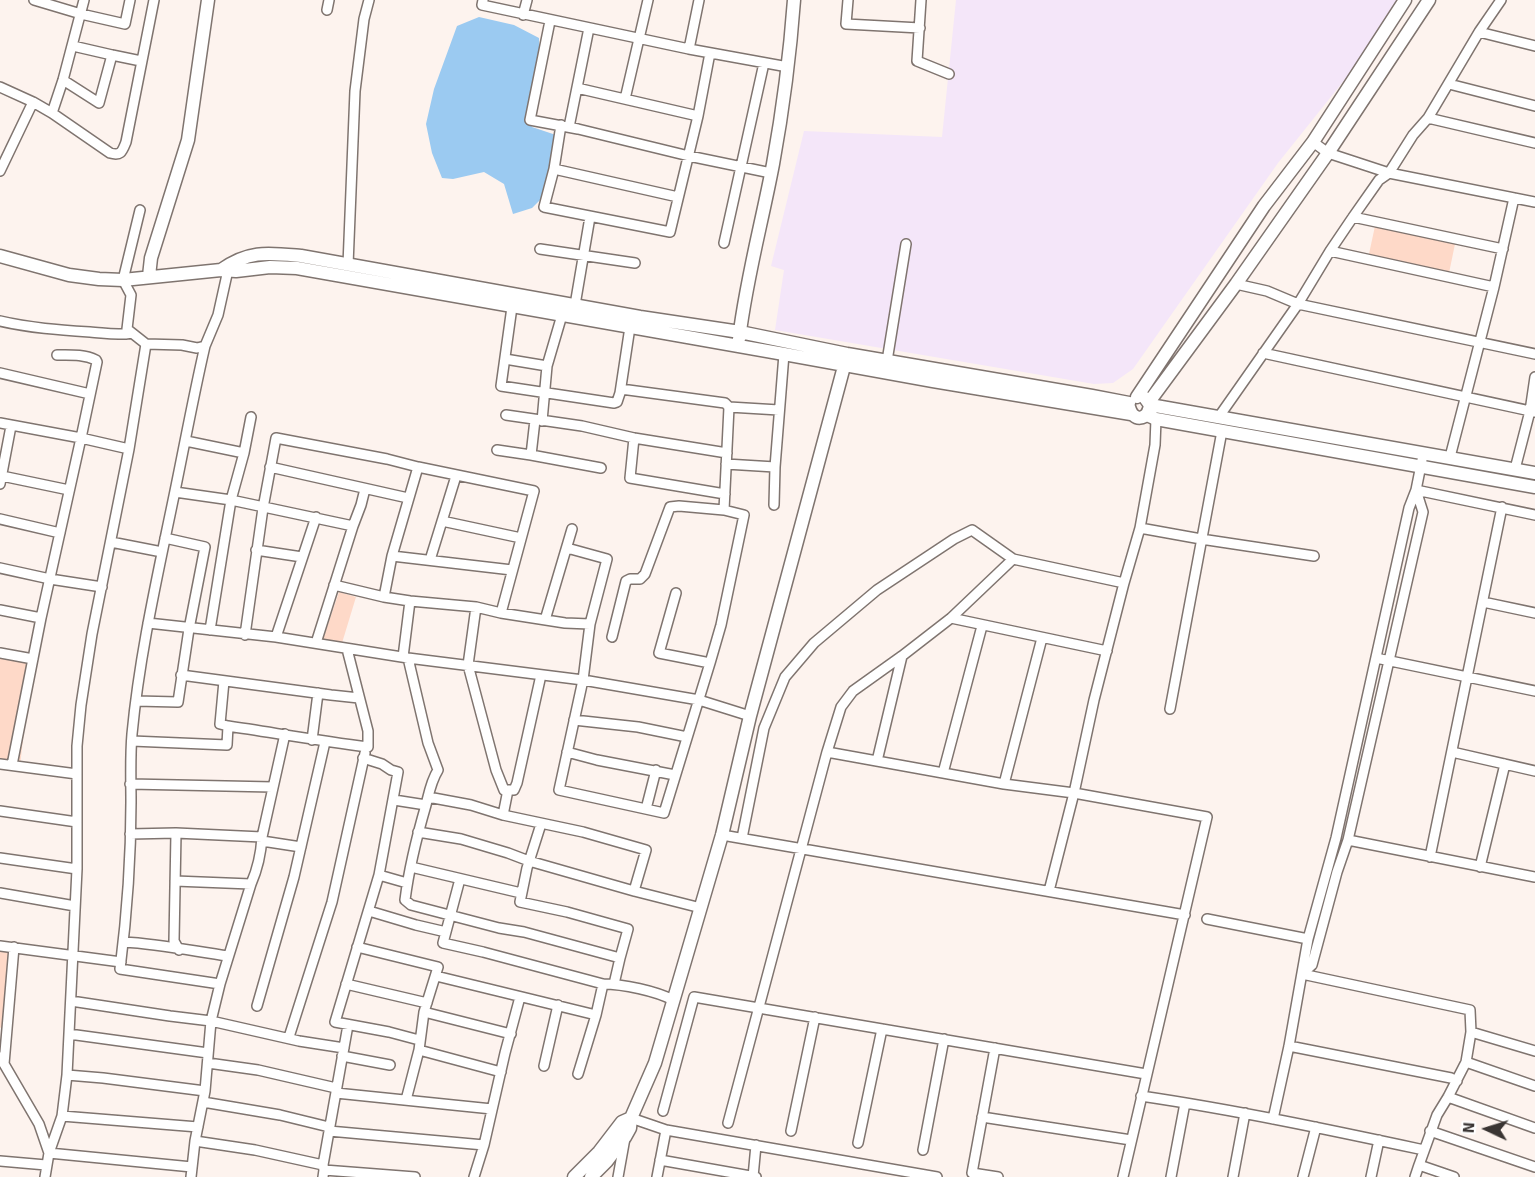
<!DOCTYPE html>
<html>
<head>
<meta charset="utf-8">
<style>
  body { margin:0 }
  #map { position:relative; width:1535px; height:1177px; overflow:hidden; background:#fdf3ee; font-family:Signika,sans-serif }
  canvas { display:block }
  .north { position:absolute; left:1457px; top:1099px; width:60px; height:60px; -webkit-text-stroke:4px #fff; paint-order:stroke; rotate:274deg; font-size:16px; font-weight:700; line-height:24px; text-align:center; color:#3a3533 }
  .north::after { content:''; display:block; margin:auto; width:21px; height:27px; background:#3a3533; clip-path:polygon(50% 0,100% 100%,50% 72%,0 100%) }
</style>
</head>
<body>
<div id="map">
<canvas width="1535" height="1177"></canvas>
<div class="north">N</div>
</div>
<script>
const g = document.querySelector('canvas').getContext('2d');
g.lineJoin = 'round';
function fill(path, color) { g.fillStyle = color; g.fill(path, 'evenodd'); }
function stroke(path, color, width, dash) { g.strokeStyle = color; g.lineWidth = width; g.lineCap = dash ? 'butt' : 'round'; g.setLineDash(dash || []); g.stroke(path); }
const education = new Path2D(`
  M956,0H1403L1374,43L1278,163L1133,369L1113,383L1094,384L775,330L784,270L771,266L804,131L942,137Z`);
const green = new Path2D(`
  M1375,226L1455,244L1449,273L1369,254Z
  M339,592L356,597L342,643L323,639Z
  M0,653L32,659L20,766L0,764Z
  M0,951L13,953L7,1037L0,1027Z`);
const water = new Path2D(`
  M479,17L514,25L539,38L540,61L528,117L532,127L556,135L543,197L532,208L513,214L504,184L484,172L453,179L442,178L432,153L426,124L434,89L457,26Z`);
const minor = new Path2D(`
  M34,0L81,14L125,24L130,0
  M483,0L482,5L689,49L788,67
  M848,0L846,24L920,28
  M921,0L917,61L949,74
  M327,10L329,0
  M523,15L527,0
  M550,21L530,120L578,129L689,156L771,173
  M1479,32L1535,46
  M689,49L699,0
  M112,55L141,61
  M63,80L99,103L112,55L73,46
  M1449,84L1535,106
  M0,87L33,102L52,113L110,153C121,156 122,152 126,142L154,0
  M577,88L698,116
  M625,99L648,0
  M52,113L63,80L84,0
  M1428,118L1535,143
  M561,125L554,169L544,207L670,232L698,116L710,53
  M569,127L589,28
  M1313,142L1328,153L1389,173L1535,202
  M554,169L678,197
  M0,171L33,102
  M140,210L123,280L131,295L127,329L146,344
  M1353,217L1503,249
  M724,243L764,63
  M540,249L635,263
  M1330,251L1494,287
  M348,265L355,91L364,19L369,0
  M1236,284L1267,291L1298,304L1535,354
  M575,305L590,217
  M512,307L501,386L614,403L617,402L620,393L630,327
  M0,321C30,328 59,330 90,332C105,333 117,336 132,333
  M205,346C192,402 182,459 170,515C155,587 139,660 132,734C130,757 131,779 131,802C131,858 127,914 120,969L220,984
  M1263,353L1535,412
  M505,359L547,366
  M887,361L906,244
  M0,373L90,394
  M621,389L725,403L729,407L779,410
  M506,415L582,426L634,438L727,453
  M1218,418L1298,304L1330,251L1353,217L1379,180L1389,173L1413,135L1428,118L1479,32L1501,0
  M542,421L547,366L562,315
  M0,423L81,438L129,449
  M634,438L630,478L725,494
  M186,441L244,453
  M497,450L531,455L601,468
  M531,455L535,420
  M1450,457L1494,287L1514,198
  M726,464L775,467
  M270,467L408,498
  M1515,469L1530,411L1535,377
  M2,476L69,490
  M0,484L11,426
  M1416,490L1535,515
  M175,492L231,500L353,526
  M774,505L775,467L784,354
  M0,519L60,533
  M442,521L521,538
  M1140,528L1201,539L1314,556
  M111,542L162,552
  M567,548L607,559L590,624L583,680L559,790L664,813L710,663
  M256,550L302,557
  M392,556L512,570
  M430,560L456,476
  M0,568L50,579L102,587
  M334,585L384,597L410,601L476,607L501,613L565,623L590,624
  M676,593L659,653L710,663L721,625L744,515L724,510L729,407
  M384,597L392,556L418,467
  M1483,602L1535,613
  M476,607L468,665L496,770L504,790H514L517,783L541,675
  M0,610L41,618L81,438L97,362L96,360C84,354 70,355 57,355
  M951,618L1107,651
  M545,620L572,529
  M148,623L276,637L408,658L583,680L699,700L750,716
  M210,630L231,500L244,453L251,417
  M245,635L263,508L276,438L387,459L418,467L534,491L501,613
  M276,637L316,517
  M612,637L626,581L630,579H640L645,574L670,507L679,506L724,510
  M316,643L353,526L361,505L365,489
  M0,653L33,659
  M403,657L410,601
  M408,658L428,743L438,770C431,781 429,793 426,805C417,836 409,868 405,900L411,905L499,928L524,932L620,958L614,984
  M1376,658L1535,691
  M181,675L331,695L359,698
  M224,681L220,724L228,726
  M136,701L178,702L189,629L205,547L165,538
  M1170,709L1222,431
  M574,720L638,727L687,737
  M312,740L318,693
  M132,741L227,745L228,726C275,733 321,741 368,747V731L347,649
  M567,752L597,760L675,775
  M827,752L1004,784L1074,793L1207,817L1123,1177
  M1452,752L1535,771
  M363,758L382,764L391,770L398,772L379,875L335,1022L389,1032L419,1040
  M877,761L902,656
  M0,764L77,774
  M12,765L41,618
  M943,773L982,626
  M130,784L273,787
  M1004,784L1042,638
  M428,797L471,805L503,815L583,832L646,850L634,891
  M394,800L426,805
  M646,809L656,770
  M0,811L77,822
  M503,815L508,790
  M541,824L527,868L520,902L567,912L628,929L620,958
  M418,832L461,839L508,853L529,861L634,891L701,908
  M176,833L174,941L179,950
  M130,834L176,833L262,837
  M722,835L1185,915
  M742,838L764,728L785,677L814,643L877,590L954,539L972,530L1013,559L1124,583
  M1348,840L1535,877
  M262,841L301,847
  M1430,857L1502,507
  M0,858L77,869
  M411,867L521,893
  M1480,867L1505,764
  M379,875L407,883
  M460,879L443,943L483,952L603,984C623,984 656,991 673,1000
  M175,881L251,884
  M1049,891L1074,793L1094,700L1124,583L1140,528L1155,445L1156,419
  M0,893L75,906
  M369,911L416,925L446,932
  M1207,919L1308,939
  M124,942C159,944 193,951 228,956
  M0,946L121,962
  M357,947L438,967L424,1012L419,1050L406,1100
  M1302,974L1312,965L1337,872L1348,840L1423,512L1416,490
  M1302,974L1470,1010L1471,1032L1466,1062L1448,1097L1437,1115L1419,1165L1454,1177
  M436,976L596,1015
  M346,984L427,1003
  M71,1001L170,1016L211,1021L299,1041L344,1048
  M257,1006L294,877L325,742
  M424,1012L511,1034
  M1471,1032L1535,1051
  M69,1034L208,1053
  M289,1037L332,902L365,753
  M1289,1046L1451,1078L1457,1081
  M995,1048L972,1173L998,1177
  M419,1050L501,1072
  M342,1056L390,1065
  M0,1057L39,1124L49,1153L192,1167
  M1466,1062L1535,1086
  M208,1063L258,1070L336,1088
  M4,1064L14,947
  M544,1066L558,1005
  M578,1074L596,1015L603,984
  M67,1075L103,1078L205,1091
  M336,1093L492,1109
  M1141,1096C1236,1110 1330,1130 1424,1150
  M1448,1097L1535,1128
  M203,1102L280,1115L329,1127
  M663,1111L694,997L1146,1074
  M62,1116L198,1127
  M982,1117L1131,1140
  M631,1118L666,1130L937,1177
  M1273,1119L1289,1046L1308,939L1336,838L1409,508L1416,490L1422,460
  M728,1123L827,752L841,707L853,691L902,656L951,618L1013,559
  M329,1131L484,1145
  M791,1131L815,1017
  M1430,1131L1535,1167
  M195,1141L255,1150L323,1165
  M858,1143L882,1029
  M923,1150L944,1039
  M660,1160L756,1177
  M0,1161L46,1165
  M324,1170L415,1177
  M45,1177L49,1153L62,1116L67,1075L77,869V746L81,705L92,634L129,449L146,344L182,345L197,348L205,346L218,315L228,270
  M191,1177L195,1141L205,1091L211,1021L220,984L251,884C258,868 261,854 262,837L285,734
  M323,1177L324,1170L323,1165L348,1025
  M474,1177L484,1145L505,1053L520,997
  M618,1177L625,1138
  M657,1177L666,1130
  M753,1177L756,1145
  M1171,1177L1185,1103
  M1233,1177L1245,1113
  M1303,1177L1316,1127
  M1371,1177L1379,1140
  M1415,1177L1419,1165`);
const tertiary = new Path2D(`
  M0,256L69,275L99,279L123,280L221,270L236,271L270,267L297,268L784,354L933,381L1131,414
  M221,270C249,250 268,253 301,256L640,317L740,332L847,354L1092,396L1129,403
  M149,276L151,258L188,140L208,0
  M739,339C746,280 762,222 773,164C783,109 790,55 794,0
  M1137,397L1264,206L1313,142L1405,0
  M1145,398L1150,405L1535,473
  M1149,402L1236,284L1328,153L1429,0
  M1129,407C1133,422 1148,421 1150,405
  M1147,415L1156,419L1535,487
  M574,1177L599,1152L622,1122L631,1118
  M591,1177L607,1161L625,1137L630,1128L631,1118L655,1063L722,835L750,716L846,359`);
fill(education, '#f4e6f9');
fill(green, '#fed9c8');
fill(water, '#9bcaf1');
stroke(minor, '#7f746f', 12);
stroke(tertiary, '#7f746f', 15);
stroke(minor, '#fff', 9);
stroke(tertiary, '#fff', 12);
</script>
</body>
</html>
